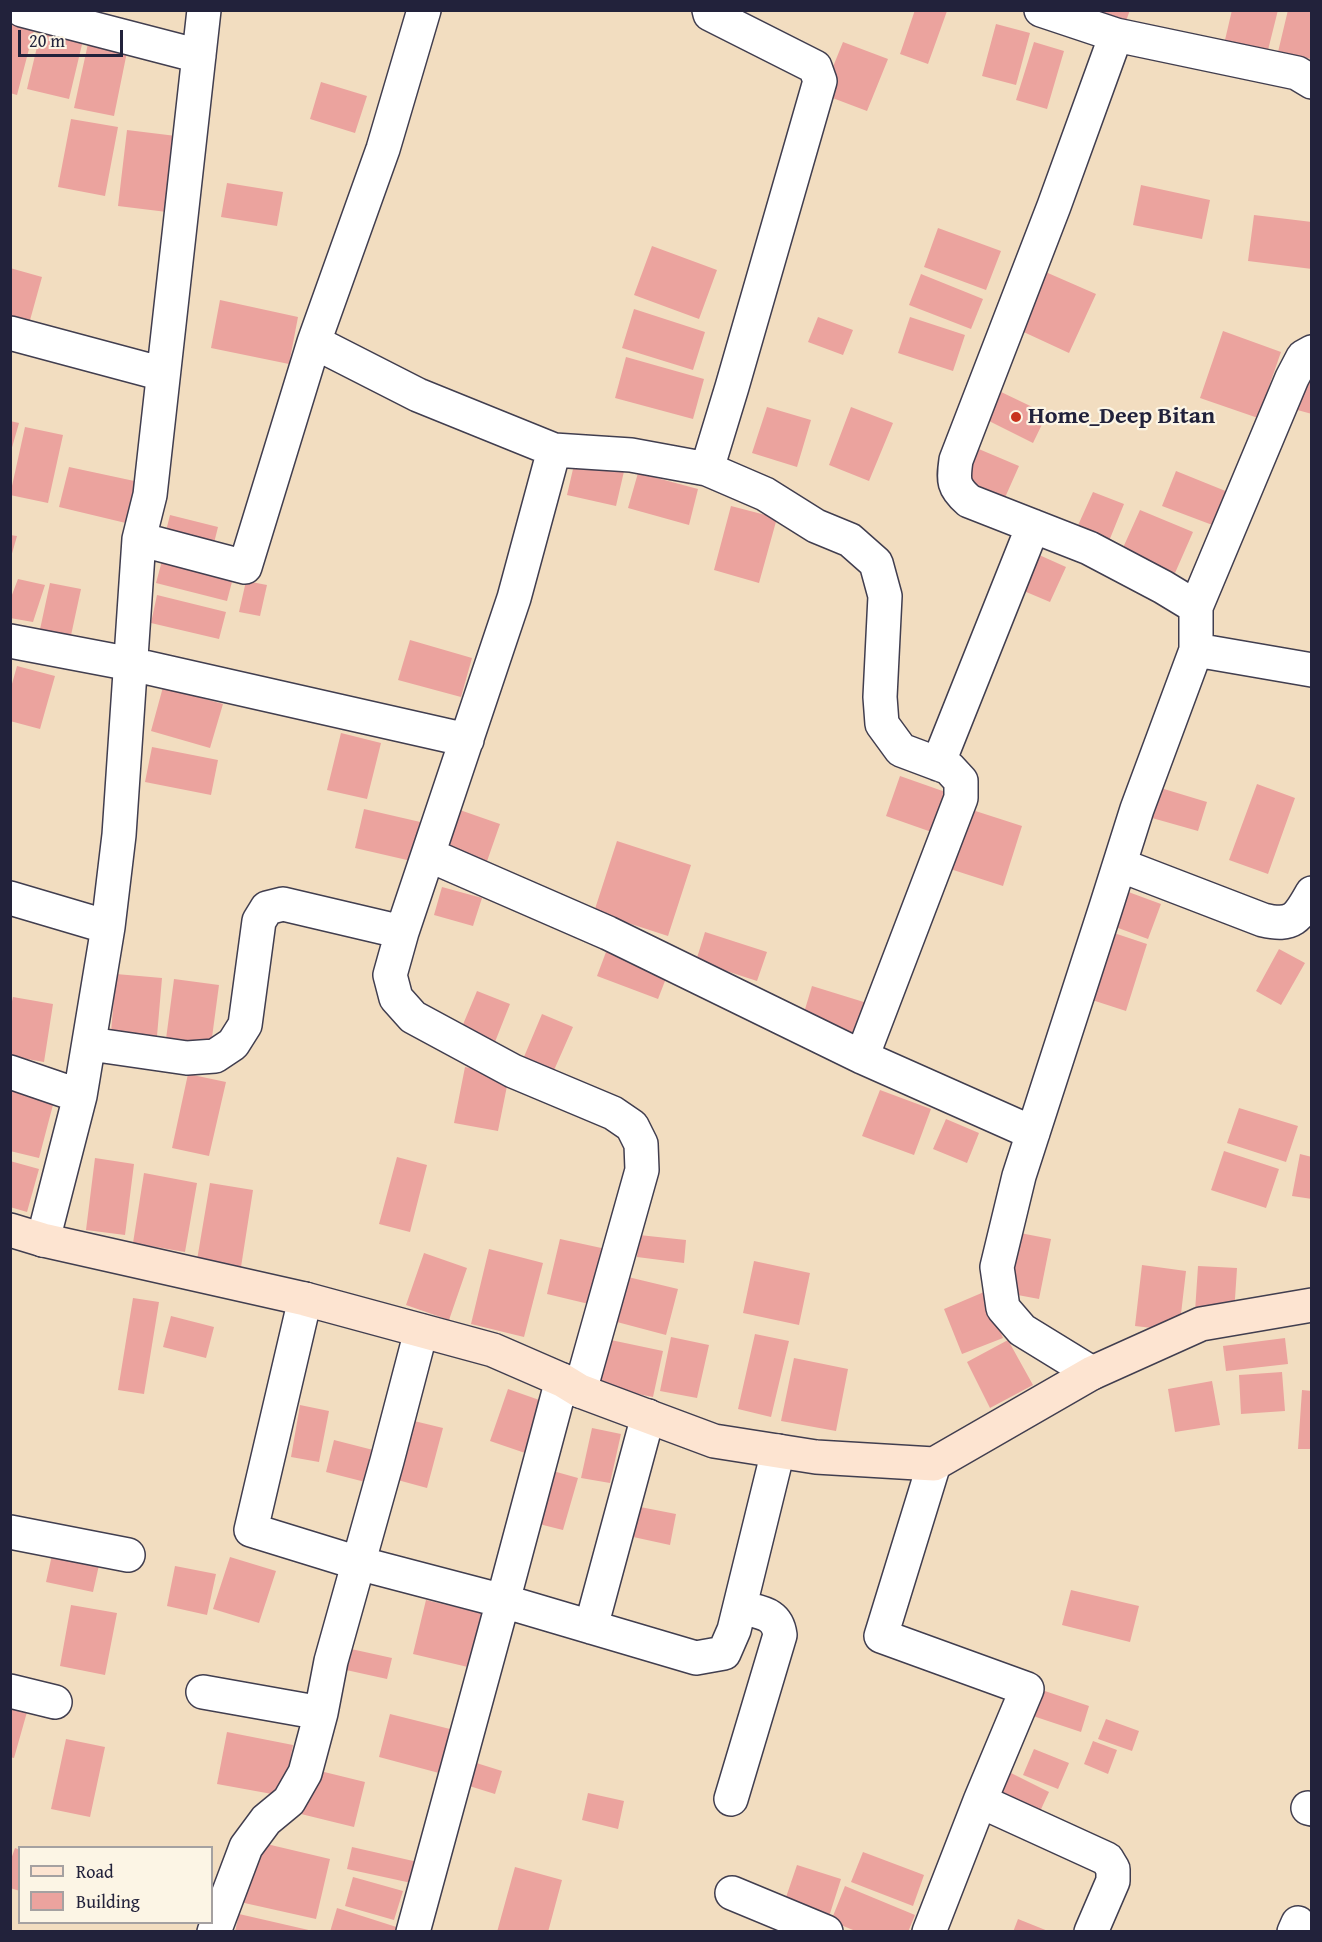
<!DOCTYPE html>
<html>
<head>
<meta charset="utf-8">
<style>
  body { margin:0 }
  #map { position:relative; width:1322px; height:1942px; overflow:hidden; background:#f2ddc0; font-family:"Gentium Book Plus",serif }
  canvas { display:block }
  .frame { position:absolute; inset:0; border:12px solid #22223b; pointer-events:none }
  .legend { position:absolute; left:18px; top:1846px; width:195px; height:78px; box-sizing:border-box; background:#fcf5e5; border:2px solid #a5a1a1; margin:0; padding:8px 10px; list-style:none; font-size:18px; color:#22223b }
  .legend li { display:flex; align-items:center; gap:12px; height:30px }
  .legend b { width:30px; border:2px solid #a5a1a1 }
  .scale { position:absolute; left:18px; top:30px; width:105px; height:27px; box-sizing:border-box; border:3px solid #22223b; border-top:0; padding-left:8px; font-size:18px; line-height:21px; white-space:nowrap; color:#22223b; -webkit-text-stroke:4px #fcf5e5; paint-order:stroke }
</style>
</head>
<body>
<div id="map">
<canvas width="1322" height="1942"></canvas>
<div class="frame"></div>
<ul class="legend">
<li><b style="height:8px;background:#fde4d1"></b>Road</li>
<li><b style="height:16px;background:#eba39e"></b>Building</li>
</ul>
<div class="scale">20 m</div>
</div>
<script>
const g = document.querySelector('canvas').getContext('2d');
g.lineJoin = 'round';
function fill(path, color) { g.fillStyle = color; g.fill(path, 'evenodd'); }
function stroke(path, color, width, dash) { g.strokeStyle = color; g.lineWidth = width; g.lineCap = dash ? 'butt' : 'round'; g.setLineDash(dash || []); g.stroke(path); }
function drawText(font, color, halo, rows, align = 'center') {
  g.font = font + ' "Gentium Book Plus",serif'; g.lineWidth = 4.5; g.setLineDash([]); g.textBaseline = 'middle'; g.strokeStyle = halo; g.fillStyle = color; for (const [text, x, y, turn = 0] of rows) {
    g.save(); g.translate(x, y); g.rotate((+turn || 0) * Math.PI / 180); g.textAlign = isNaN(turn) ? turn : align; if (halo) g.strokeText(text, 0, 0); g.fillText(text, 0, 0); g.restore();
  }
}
const building = new Path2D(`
  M915,10L947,11L928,64L900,54Z
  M1090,10H1130L1122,32Z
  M1232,10H1278L1268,50L1225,40Z
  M1288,10H1312V59L1278,52Z
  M10,20L35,26L17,95L10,93Z
  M996,24L1030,33L1016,85L982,76Z
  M42,26L84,36L69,99L27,89Z
  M89,39L128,47L114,116L74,108Z
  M843,42L888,59L867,111L822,94Z
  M1034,42L1064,51L1047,109L1016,100Z
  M321,82L367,96L355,133L310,119Z
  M71,119L118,127L105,196L58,187Z
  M127,130L176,136L167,212L118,206Z
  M227,183L283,192L277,226L221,217Z
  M1141,185L1210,200L1202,239L1133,225Z
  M1254,215L1312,222V269L1248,261Z
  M938,228L1001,251L986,290L924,267Z
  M652,246L717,270L699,319L634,295Z
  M10,268L42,277L27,331L10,326Z
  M1041,270L1096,294L1069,353L1015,328Z
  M921,274L983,299L971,329L909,305Z
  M220,300L298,317L289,364L211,348Z
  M634,309L705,332L693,370L622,348Z
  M818,317L853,330L843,355L808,342Z
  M910,317L965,335L953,371L898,353Z
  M1223,331L1281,352L1258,418L1200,398Z
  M626,357L704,379L693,419L615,398Z
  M1312,368V414L1290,408Z
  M999,391L1047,414L1033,443L985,419Z
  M767,407L811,420L797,467L752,453Z
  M851,407L893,423L869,481L829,465Z
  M10,421L19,423L11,451H10Z
  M25,427L63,435L48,503L10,495Z
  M974,447L1019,466L1003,502L959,483Z
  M576,456L625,467L616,506L567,495Z
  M69,467L139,482L130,524L59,507Z
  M1176,471L1228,492L1215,526L1162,506Z
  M638,473L698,489L689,525L628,508Z
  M1093,492L1124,504L1107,546L1075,532Z
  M731,506L777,518L759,583L714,570Z
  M1140,510L1193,532L1175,573L1122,550Z
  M170,515L218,527L213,547L165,535Z
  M10,535L17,536L11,557H10Z
  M1028,550L1066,567L1050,602L1012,586Z
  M163,557L234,574L227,601L156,583Z
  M18,579L45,585L33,622L10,618V600Z
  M246,581L267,585L260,616L239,612Z
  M50,583L81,589L70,640L39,634Z
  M157,595L226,612L219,639L151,623Z
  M410,640L472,658L461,697L398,680Z
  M17,666L55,676L40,729L10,721V691Z
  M163,687L223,704L210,748L151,731Z
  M341,733L381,743L367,799L327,790Z
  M152,747L218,760L211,795L145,782Z
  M900,776L954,795L940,835L886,816Z
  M1257,784L1295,798L1268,874L1229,860Z
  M1154,786L1207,802L1198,831L1145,816Z
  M963,807L1022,826L1003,886L944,867Z
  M364,809L429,824L420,863L355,848Z
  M457,809L500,824L485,867L442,853Z
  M617,841L691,865L668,936L594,912Z
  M442,887L482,898L473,926L434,915Z
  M1123,890L1161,904L1148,939L1110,925Z
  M705,932L767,952L757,981L696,961Z
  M1111,932L1147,944L1126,1011L1089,999Z
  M609,944L670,968L658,999L597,976Z
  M1279,949L1305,963L1281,1005L1256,991Z
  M116,974L162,978L157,1036L111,1032Z
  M174,979L219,985L211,1045L166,1039Z
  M812,986L867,1003L857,1034L803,1016Z
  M477,991L510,1004L493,1047L459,1034Z
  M13,997L53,1004L44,1062L10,1056V1010Z
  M542,1014L573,1027L551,1077L521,1064Z
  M465,1067L509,1076L498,1131L454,1123Z
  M188,1074L226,1082L209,1156L172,1148Z
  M10,1089L54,1101L39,1158L10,1151Z
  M880,1090L931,1109L914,1155L862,1136Z
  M1239,1108L1298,1126L1286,1162L1227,1143Z
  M946,1119L979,1133L967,1163L933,1149Z
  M1224,1151L1279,1169L1266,1208L1211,1190Z
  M1300,1154L1312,1157V1199L1292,1196Z
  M397,1157L427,1165L410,1232L379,1224Z
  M95,1158L134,1164L125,1235L86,1230Z
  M10,1161L39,1169L27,1212L10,1207Z
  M144,1173L197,1183L185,1252L133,1243Z
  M210,1183L253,1190L241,1267L197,1260Z
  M1020,1233L1051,1239L1039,1299L1007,1293Z
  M639,1235L686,1240L684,1263L637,1257Z
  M560,1239L606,1249L593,1305L547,1294Z
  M489,1249L543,1263L524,1337L471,1324Z
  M424,1253L467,1268L449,1320L406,1305Z
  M754,1261L810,1273L799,1325L743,1313Z
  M1142,1265L1186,1271L1179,1331L1135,1326Z
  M1198,1266L1237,1268L1234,1314L1195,1312Z
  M628,1277L678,1289L666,1335L617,1322Z
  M984,1292L1003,1338L962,1354L944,1309Z
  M133,1298L159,1302L144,1394L118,1390Z
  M171,1316L214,1327L206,1358L163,1347Z
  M755,1334L789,1341L771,1417L738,1409Z
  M671,1337L709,1345L697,1398L660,1391Z
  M1285,1338L1288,1364L1226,1371L1223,1346Z
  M606,1339L663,1351L653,1397L597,1386Z
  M1008,1340L1033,1385L990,1408L967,1362Z
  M794,1358L848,1369L836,1431L781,1421Z
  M1282,1372L1285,1411L1241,1414L1239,1375Z
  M1212,1381L1220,1425L1175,1432L1168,1389Z
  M508,1389L545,1402L528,1454L490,1441Z
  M1302,1390L1312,1391V1449H1298Z
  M300,1405L329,1411L319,1462L291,1457Z
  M410,1420L443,1428L427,1488L394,1479Z
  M592,1428L621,1434L610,1483L581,1478Z
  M334,1440L381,1452L373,1484L326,1472Z
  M553,1471L578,1478L563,1530L539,1524Z
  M630,1505L676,1514L670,1545L624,1535Z
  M52,1555L99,1565L93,1592L46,1582Z
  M230,1557L276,1571L259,1623L213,1609Z
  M175,1566L216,1574L207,1615L167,1606Z
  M1071,1590L1139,1606L1130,1642L1062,1625Z
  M426,1600L485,1614L472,1668L413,1654Z
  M71,1605L117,1613L105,1675L60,1666Z
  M342,1647L392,1658L387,1679L337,1668Z
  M1039,1689L1089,1706L1081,1732L1030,1715Z
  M10,1708L27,1712L14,1758L10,1757Z
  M390,1714L450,1729L439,1773L379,1757Z
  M1106,1719L1139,1731L1132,1751L1098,1739Z
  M227,1732L293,1745L283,1796L217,1784Z
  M66,1739L105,1747L90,1817L51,1809Z
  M1093,1741L1117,1750L1108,1774L1084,1764Z
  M1034,1749L1069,1763L1058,1789L1023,1775Z
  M470,1761L502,1771L495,1794L463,1784Z
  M312,1769L365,1782L354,1827L301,1814Z
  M1005,1770L1049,1792L1036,1820L991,1798Z
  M588,1793L624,1801L618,1829L582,1820Z
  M254,1841L330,1859L316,1919L240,1902Z
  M352,1847L422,1863L416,1884L347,1869Z
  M15,1848L20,1850V1891L10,1888V1862Z
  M863,1852L924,1875L913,1906L851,1882Z
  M797,1865L841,1879L827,1923L782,1909Z
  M515,1867L562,1880L548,1932H497Z
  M353,1877L403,1891L394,1920L345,1906Z
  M845,1886L915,1915L908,1932H858L831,1921Z
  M337,1908L409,1931L408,1932H330Z
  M239,1914L313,1931L312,1932H235Z
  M1018,1919L1048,1931V1932H1013Z`);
const street = new Path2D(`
  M22,10L199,56
  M1041,10L1116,35L1297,73L1312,82
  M10,333L163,374
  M314,342L383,149L424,10
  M554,450L631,455L707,469L732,387L820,81L815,67L710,14L709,10
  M707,469L765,494L816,526L850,540L876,563L885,596L880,697L882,724L901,750L949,768L961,781V798L862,1057
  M139,539L245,567L314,342L418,395L554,450L514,598L402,932L390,975L396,998L413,1017L513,1071L613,1113L632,1126L641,1144L642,1170L580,1391
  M1196,607L1292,378L1303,357L1312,352
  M10,641L131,664L467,740
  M1196,650L1312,670
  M938,764L1033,526
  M429,855L608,933L862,1057L1033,1133
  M1120,865L1263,920C1293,927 1298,918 1312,893
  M10,898L108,927
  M90,1044L187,1058L215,1056L233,1044L245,1025L259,921L267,908L283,904L402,932
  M10,1072L80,1096
  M43,1240L80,1096L108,927L119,835L139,539L150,495L204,10
  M305,1299L251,1530L358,1563L503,1601L562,1380
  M1092,1373L1022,1330L1003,1308L997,1267L1019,1176L1106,907L1137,809L1196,650V607L1163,587L1089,548L969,501C953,487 953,481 956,460L1054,206L1116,35
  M10,1532L128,1555
  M591,1627L648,1416
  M10,1691L55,1702
  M203,1692L321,1713
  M731,1799L780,1635C777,1612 760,1613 740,1607
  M980,1801L1107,1859L1113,1869V1881L1091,1932
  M1308,1808L1312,1809
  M732,1893L826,1932
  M214,1932L246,1847L266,1820L289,1801L305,1773L321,1713L331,1661L387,1461L421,1331
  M413,1932L503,1601L696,1658L724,1653L734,1630L778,1451
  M929,1932L980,1801L1027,1689L881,1636L934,1464
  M1294,1932L1298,1923`);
const secondary = new Path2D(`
  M10,1230L43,1240L305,1299L493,1350L562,1380L580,1391L714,1441L816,1457L934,1464L1092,1373L1201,1324L1312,1305`);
const markers = [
  [1016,417,6,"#c8321e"]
];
const poiNames = [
  ["Home_Deep Bitan",1028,417]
];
fill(building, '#eba39e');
stroke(street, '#413e4f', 36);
stroke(secondary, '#413e4f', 36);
stroke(street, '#fff', 33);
stroke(secondary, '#fde4d1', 33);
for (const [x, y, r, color] of markers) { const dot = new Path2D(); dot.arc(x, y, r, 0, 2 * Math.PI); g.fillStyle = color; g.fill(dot); stroke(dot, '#fcf5e5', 2); }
drawText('bold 24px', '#22223b', '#fcf5e5', poiNames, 'left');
</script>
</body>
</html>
